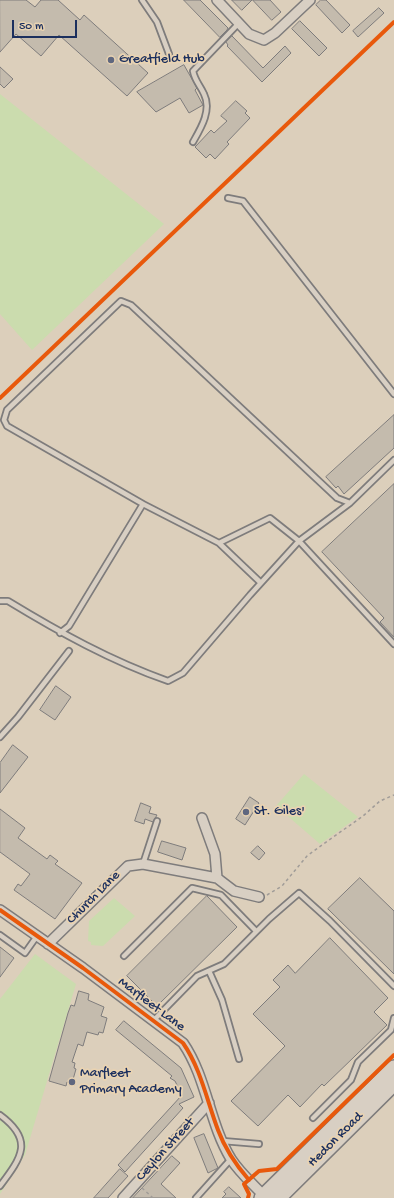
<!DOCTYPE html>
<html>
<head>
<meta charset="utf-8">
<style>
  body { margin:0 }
  #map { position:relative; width:394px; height:1198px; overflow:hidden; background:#dccfbb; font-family:"Gochi Hand",sans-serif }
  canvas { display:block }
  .scale { position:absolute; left:12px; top:20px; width:65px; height:18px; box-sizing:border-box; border:2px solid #1b2f5e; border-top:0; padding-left:5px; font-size:12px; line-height:14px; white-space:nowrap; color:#1b2f5e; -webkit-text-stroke:3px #e9d3b2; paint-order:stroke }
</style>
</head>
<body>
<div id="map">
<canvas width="394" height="1198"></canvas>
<div class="scale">50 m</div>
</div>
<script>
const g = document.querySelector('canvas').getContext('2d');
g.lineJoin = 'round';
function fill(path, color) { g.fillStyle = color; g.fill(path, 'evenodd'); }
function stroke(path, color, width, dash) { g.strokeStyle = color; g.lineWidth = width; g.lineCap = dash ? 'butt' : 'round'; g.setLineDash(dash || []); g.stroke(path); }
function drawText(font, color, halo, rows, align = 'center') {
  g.font = font + ' "Gochi Hand",sans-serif'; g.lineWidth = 3.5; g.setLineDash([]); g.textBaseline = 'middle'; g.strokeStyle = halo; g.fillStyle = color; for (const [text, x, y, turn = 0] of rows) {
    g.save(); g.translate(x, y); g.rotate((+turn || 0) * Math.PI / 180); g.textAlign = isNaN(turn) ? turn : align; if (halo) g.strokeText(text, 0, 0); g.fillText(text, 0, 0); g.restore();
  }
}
const green = new Path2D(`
  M0,94L164,224L32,350L0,314Z
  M304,774L358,817L320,844L276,806Z
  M114,898L135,916L103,946L91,945V942L88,941L89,921Z
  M35,954L76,984L25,1155L0,1194V999Z`);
const building = new Path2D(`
  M0,0H26L35,7L41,0H58L80,20L84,15L148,73L127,96L59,35L41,56L16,34L0,52Z
  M184,0H200L228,28L227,30L220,37Z
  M232,0H252L242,10Z
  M253,0H270L281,12L272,20Z
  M321,0H326L350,25L342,33L316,5Z
  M379,8L384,13L358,37L353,31Z
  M300,21L327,48L319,56L292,29Z
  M232,36L263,68L285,46L291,53L262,82L227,46L228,45L226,42Z
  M184,65L197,88L195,90L203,105L189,113L180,98L156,112L137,92Z
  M0,67L13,79L4,88L0,84Z
  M236,101L247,111L245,113L250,118L227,142L229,144L215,159L210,154L206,158L195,147L211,130L214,133L227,121L221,116Z
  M394,415V448L344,494L338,486L336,488L326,477Z
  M394,484V637L380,622L384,618L322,552Z
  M56,686L71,697L55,720L40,710Z
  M13,745L28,757L0,793V763Z
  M250,797L259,803L245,825L236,819Z
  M141,803L151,807L149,813L157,815L153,822L145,819L144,824L135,821Z
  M0,809L25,828L18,838L47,859L50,855L58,861L55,864L82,883L55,919L14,890L18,884L21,886L30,874L0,852Z
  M162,841L186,848L182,860L158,852Z
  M258,846L265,853L259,860L251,853Z
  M360,878L394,911V974L328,909Z
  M207,896L237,927L157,1006L127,976Z
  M330,938L388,998L374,1012L387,1025L324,1086L322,1084L300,1107L288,1095L258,1126L231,1101L285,1046L253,1014L280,987L273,980L288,965L295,973Z
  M0,947L14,958L0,977Z
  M79,991L89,994L88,1000L104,1007L101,1016L107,1018L103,1033L99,1032L98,1035L87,1032L83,1046L78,1044L72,1062L75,1063L74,1068L76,1069L72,1083L67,1082L66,1086L49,1081L68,1013L71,1005L74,1006Z
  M124,1021L181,1068L194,1097L179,1104L183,1108L125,1172L118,1165L182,1095L175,1081L170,1078L172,1076L116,1030Z
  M204,1134L218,1168L208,1173L194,1138Z
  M172,1156L180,1163L161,1184L176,1198H133Z
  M120,1169L128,1176L108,1198H94Z
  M229,1187L241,1198H222L226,1194L224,1192Z`);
const path = new Path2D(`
  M267,895L282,886L307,856L322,845L363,816L380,801L394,795
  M142,1188L153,1198`);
const service = new Path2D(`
  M142,0L157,22L169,54
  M193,142C201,128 212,110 204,94C200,85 195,81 193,71L239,23
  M228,198L243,201L394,394
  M219,543L270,518L299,541L394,644
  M261,583L219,543L143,504L7,426L4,420L7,410L121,301L131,305L337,498L350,503L394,460
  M0,601H8C59,632 111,661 168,681L183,673L250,595L299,541L350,503
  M60,633L69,626L143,504
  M0,737L18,717L69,651
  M143,864L157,821
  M0,935L25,953L37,936
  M124,956L192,888L221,895L256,931
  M209,971L222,1000L239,1059
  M153,1021L197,976L224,964L269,919L299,893L330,921L394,986
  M0,1115C34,1140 22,1157 0,1186
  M313,1118L351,1080L358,1062L391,1030L394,1018
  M223,1141L259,1144
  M196,1198L231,1159`);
const minor = new Path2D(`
  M217,0L249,34L264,40L275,33L310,0
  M217,878L234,891L259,897
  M0,910L83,968L183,1043C207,1078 209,1123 231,1159C240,1173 253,1184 264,1196
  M48,944L128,866L143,864L217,878L215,854L202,818
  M123,1198L209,1103`);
const trunk = new Path2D(`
  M262,1198L394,1068
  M278,1198L394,1083`);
const cycleway = new Path2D(`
  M0,398L394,22
  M0,910L83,968L183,1043C201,1069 207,1101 218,1130C225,1149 236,1165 249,1180
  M248,1198L249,1194L244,1184L259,1171L277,1169L394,1055`);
const markers = [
  [111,60,4,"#5f677f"],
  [246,812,4,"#5f677f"],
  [72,1082,4,"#5f677f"]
];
const poiNames = [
  ["Greatfield Hub",119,60],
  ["St. Giles'",254,812],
  ["Marfleet",80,1074],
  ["Primary Academy",80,1090]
];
const streetNames = [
  ["Church Lane",94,898,-45],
  ["Marfleet Lane",151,1005,37],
  ["Hedon Road",336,1140,-45],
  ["Ceylon Street",166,1150,-48]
];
fill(green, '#cbdcae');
fill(building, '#c4bbad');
stroke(building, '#7e7c7c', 1);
stroke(service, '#7e7c7c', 8);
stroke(minor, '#7e7c7c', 12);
stroke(trunk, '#7e7c7c', 18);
stroke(path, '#a09c98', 1.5, [3, 3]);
stroke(service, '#d8cfc3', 4.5);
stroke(minor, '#d8cfc3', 9);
stroke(trunk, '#d8cfc3', 15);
stroke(cycleway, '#e8590c', 4);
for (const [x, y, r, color] of markers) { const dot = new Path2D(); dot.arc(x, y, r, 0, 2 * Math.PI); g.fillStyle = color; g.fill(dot); stroke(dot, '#e9d3b2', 1.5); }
drawText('14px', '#1b2f5e', '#e9d3b2', poiNames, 'left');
drawText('14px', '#1b2f5e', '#e9d3b2', streetNames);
</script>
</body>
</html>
